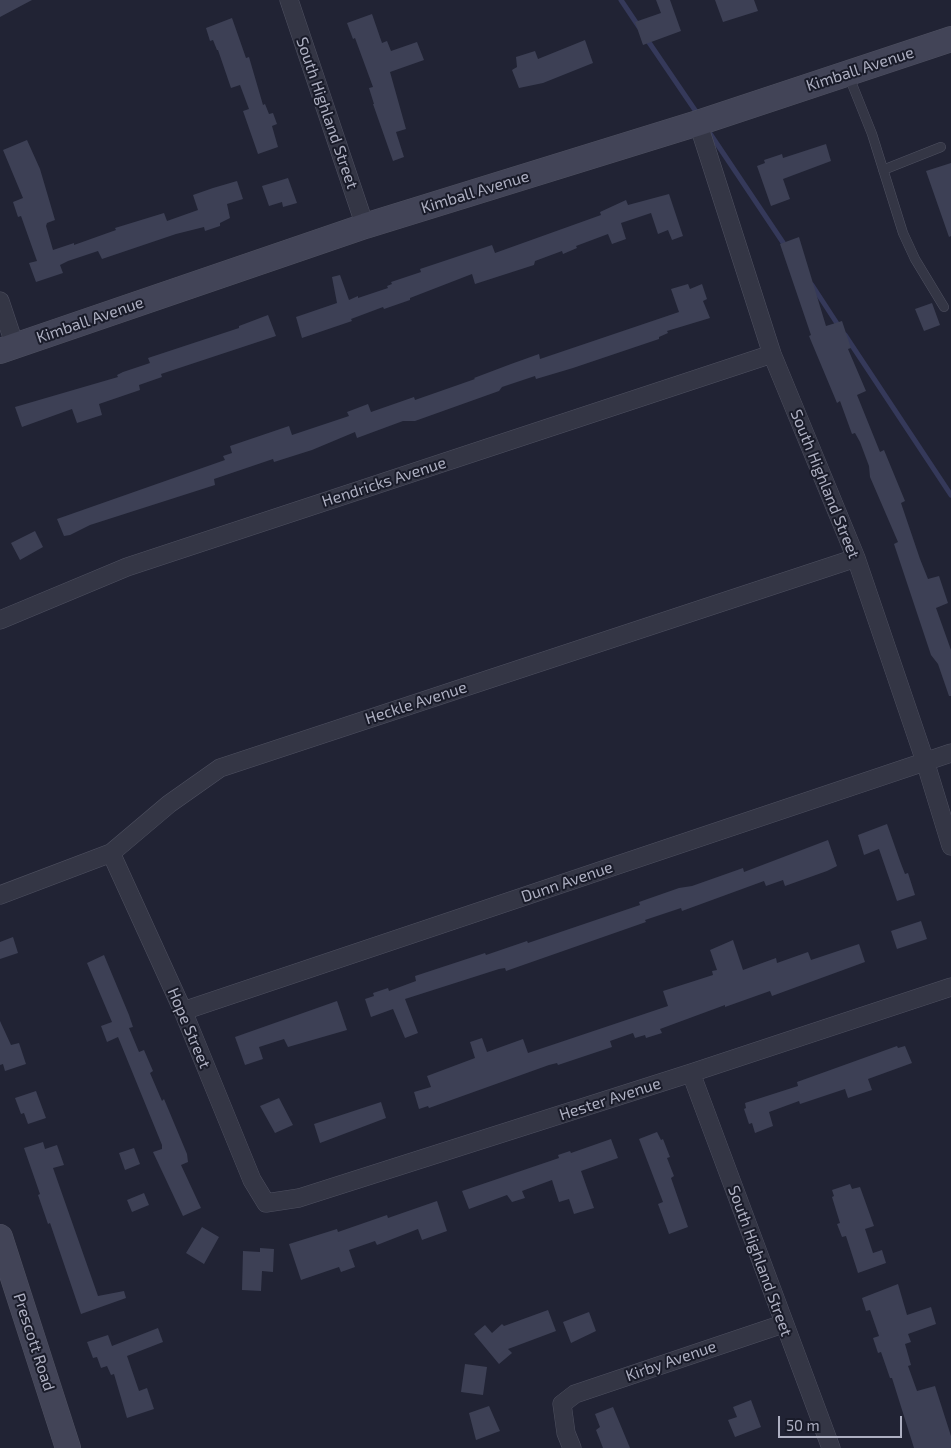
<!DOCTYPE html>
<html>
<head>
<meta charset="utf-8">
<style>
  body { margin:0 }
  #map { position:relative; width:951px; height:1448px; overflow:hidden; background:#212334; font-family:"Exo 2",sans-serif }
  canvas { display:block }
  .scale { position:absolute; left:778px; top:1416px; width:124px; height:22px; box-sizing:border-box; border:2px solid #aeb0c2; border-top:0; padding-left:6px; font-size:15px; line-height:18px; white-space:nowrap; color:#aeb0c2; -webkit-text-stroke:4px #191b29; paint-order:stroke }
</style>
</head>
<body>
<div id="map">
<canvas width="951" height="1448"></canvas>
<div class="scale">50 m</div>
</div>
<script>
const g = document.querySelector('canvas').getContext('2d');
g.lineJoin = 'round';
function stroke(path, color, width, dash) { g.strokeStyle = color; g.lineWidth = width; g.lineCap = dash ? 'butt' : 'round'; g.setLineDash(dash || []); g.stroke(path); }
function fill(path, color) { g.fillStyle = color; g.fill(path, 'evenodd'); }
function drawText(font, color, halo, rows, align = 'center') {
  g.font = font + ' "Exo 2",sans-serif'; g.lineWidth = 4; g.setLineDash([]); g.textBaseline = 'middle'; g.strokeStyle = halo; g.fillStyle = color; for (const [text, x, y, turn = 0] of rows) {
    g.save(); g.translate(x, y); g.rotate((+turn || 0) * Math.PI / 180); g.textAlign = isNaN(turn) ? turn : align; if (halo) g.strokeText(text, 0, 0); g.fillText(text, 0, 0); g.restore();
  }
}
const stream = new Path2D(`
  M621,0L639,27
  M646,38L699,116
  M707,129L786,247
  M812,285L840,328
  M845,335L951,495`);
const building = new Path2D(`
  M0,0H32L0,17Z
  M656,0H670L681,31L643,45L635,22L661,13Z
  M715,0H754L758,11L723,22Z
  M372,14L382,43L387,41L391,51L417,42L424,60L390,72L406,129L396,132L404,157L393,161L373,104H374L369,88L373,87L355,38L353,39L347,23Z
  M232,18L246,58L249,57L263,105L265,104L269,114L273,113L277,124L272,126L278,147L258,154L243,111L249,109L240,85L231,88L218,50H217L213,40L210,41L206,28Z
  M585,40L593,63L543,83L519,88L512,70L517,67L516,57L535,51L538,59Z
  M27,140L40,169L55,220L47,223L46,226L53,250L74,243V245L116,230L115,228L164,213L167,221L198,210L193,195L213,188L237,181L243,199L227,204L230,218L220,223V226L205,231L204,227L176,234L102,259L98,251L68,261L60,265L63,273L36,282L29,263L37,261L21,216L18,217L13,202L23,198L3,150Z
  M826,144L831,161L783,179L790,199L771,206L757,166L765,163L764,160L782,154L783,158Z
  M951,163V236L949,237L926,171Z
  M288,178L297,203L283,207L282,202L269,206L262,186Z
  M669,194L683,236L672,240L668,230L658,234L651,213L621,223L626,239L612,244L608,234L576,246L577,248L563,254L562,251L535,261L534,265L475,284L472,274L410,298V300L384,309L383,307L351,319L352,321L302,338L296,317L337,303L332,277L340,275L349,300L358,296V298L388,288L387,286L392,284L391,282L421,272L420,269L492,245L495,253L601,215L600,212L626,200L628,205Z
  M799,237L826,326L842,321L851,348L848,349L866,391L857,395L880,452L884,450L905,501L901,503L920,559L928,579L939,576L948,603L936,608L951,650V696H949L938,664L931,655L894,544L898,542L870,477L869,466L860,442L855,433L852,434L840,401L837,403L809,336L811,335L780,244Z
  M688,284L690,289L702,284L707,299L703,301L710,318L667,331L668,333L659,337V339L573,368L536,379L535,376L502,387L499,391L415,421H403L357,438L355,432L312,450L274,462L273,459L214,479L215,485L90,525L70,535L64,536L57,519L225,460L223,456L232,453L230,446L289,426L292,435L349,416L347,412L368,404L371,412L414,397L415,400L475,379L474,378L511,364L539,354L540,359L679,312L671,289Z
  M932,303L940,325L924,331L915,309Z
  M268,315L276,336L161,374L162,377L139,385L140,390L99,404L102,415L77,423L72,409L22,427L15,407L118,377L117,375L123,372L150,363L148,358L239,328V326Z
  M35,531L43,547L20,560L11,543Z
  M887,824L900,861L905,874L908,873L915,895L897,901L879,849L864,855L858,835Z
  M828,840L837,866L827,871L785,886L783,880L766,886L764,881L682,911L681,908L645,920L646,922L506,971L505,968L499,969L405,999L418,1033L405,1038L393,1009L371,1017L365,999L374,996L373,993L388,988L389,991L416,981L415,976L485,953L486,955L527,941L528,943L640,905L639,902L679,888L692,886L743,868L744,872Z
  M921,921L927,939L897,949L891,931Z
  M13,937L18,953L0,959V942Z
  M733,940L743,970L776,958L777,963L808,952L811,960L859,944L865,962L772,996L770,991L725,1007V1005L660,1029L662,1033L646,1038L645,1035L635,1038L633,1033L610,1041L612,1047L558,1065L557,1063L549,1065L429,1108L428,1106L419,1109L414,1092L431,1087L427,1076L475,1058L470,1042L482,1038L487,1052L523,1039L528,1053L668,1006L663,991L713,975L712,971L717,970L710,950Z
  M104,955L129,1015L133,1027L129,1028L139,1052L144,1050L153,1071L150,1073L162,1101L164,1099L187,1154L188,1162L181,1165L201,1208L183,1216L153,1152L162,1149V1145L118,1037L107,1042L101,1026L112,1022L87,963Z
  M337,1001L347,1030L288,1047L284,1039L259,1047L263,1059L245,1065L235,1037Z
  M0,1021L11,1045L19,1043L26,1064L5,1071L3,1064L0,1065Z
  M897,1046L898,1048L905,1046L912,1063L868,1079L872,1090L848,1098L845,1089L800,1104L799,1101L769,1112L773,1126L755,1133L752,1123L749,1124L744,1109L746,1108L745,1103L798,1086L797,1082Z
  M36,1091L46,1118L28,1124L24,1113L21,1114L15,1098Z
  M279,1098L293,1125L275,1133L260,1106Z
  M381,1102L386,1118L320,1143L314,1124Z
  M657,1132L661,1140L663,1139L670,1157L667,1158L674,1176L671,1178L688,1227L669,1234L658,1204L663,1202L639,1139Z
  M611,1139L618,1158L581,1171L594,1208L574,1214L569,1199L559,1202L552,1180L522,1191L525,1198L512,1202L507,1195L469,1209L462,1191L559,1158L558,1155L570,1151L571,1153Z
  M43,1142L45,1149L57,1145L64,1165L53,1168L98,1296L124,1291L126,1298L81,1314L50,1223L48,1224L38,1195L40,1194L24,1148Z
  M134,1148L140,1164L125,1170L119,1153Z
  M850,1184L852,1189L860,1187L874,1226L865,1229L873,1253L882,1250L886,1263L858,1273L846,1236L842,1237L837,1224L840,1223L832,1197L834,1196L832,1190Z
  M144,1193L149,1205L132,1212L127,1200Z
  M437,1201L447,1231L422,1240L418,1229L377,1245L375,1241L349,1250L355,1267L341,1272L339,1267L301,1280L289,1244L337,1229L338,1232L387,1215L388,1218Z
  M202,1227L219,1237L204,1264L186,1253Z
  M260,1248L274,1249L273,1272L262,1271L261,1291L242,1290L243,1251L260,1252Z
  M898,1284L907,1315L931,1307L936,1324L908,1334L911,1342L905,1344L911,1365L908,1366L917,1391L935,1386L951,1436V1448H914L892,1378H890L881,1352L878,1353L873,1338L879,1336L870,1310L866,1311L862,1298Z
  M548,1310L556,1331L508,1349L512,1353L499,1364L474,1334L485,1325L492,1333L502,1324L504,1326Z
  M589,1312L596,1331L571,1343L563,1322Z
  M158,1328L163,1342L127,1356L139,1391L147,1388L154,1409L127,1418L114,1374L111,1375L107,1366L101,1368L97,1357L93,1358L87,1342L108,1335L112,1346Z
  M465,1364L487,1367L483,1395L461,1392Z
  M751,1400L761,1427L735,1437L728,1420L737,1417L733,1407Z
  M489,1406L500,1431L476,1440L469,1413Z
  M613,1407L630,1448H603L596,1430L600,1427L595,1414Z`);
const lane = new Path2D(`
  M848,74L872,134L903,233L915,259L944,307
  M883,170L941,147`);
const street = new Path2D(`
  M289,0L365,226
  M698,123L772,354L856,558L925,761L951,846
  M0,301L15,346
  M0,620L127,567L772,354
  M111,853L183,1011L252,1180L266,1203L299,1198L691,1073L951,987
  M0,895L111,853L169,804L220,768L856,558
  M183,1011L951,753
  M691,1073L831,1448
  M572,1448L566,1433L562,1404L575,1394L783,1324`);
const secondary = new Path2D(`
  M0,351L365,226L698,123L951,39
  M0,1237L68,1448`);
const streetNames = [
  ["Kimball Avenue",860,69,-18],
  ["South Highland Street",327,113,71],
  ["Kimball Avenue",475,192,-17],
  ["Kimball Avenue",90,320,-19],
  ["Hendricks Avenue",384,482,-18],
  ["South Highland Street",825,484,68],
  ["Heckle Avenue",416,703,-18],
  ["Dunn Avenue",567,882,-19],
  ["Hope Street",189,1028,67],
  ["Hester Avenue",610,1099,-18],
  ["South Highland Street",760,1261,70],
  ["Prescott Road",34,1342,72],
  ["Kirby Avenue",671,1361,-19]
];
stroke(stream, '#35395a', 5);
fill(building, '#3d4055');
stroke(lane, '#4e5060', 10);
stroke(street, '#4e5060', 19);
stroke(secondary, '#4e5060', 26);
stroke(lane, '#343645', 9);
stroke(street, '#343645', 18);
stroke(secondary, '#424457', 25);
drawText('16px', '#aeb0c2', '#191b29', streetNames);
</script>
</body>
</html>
